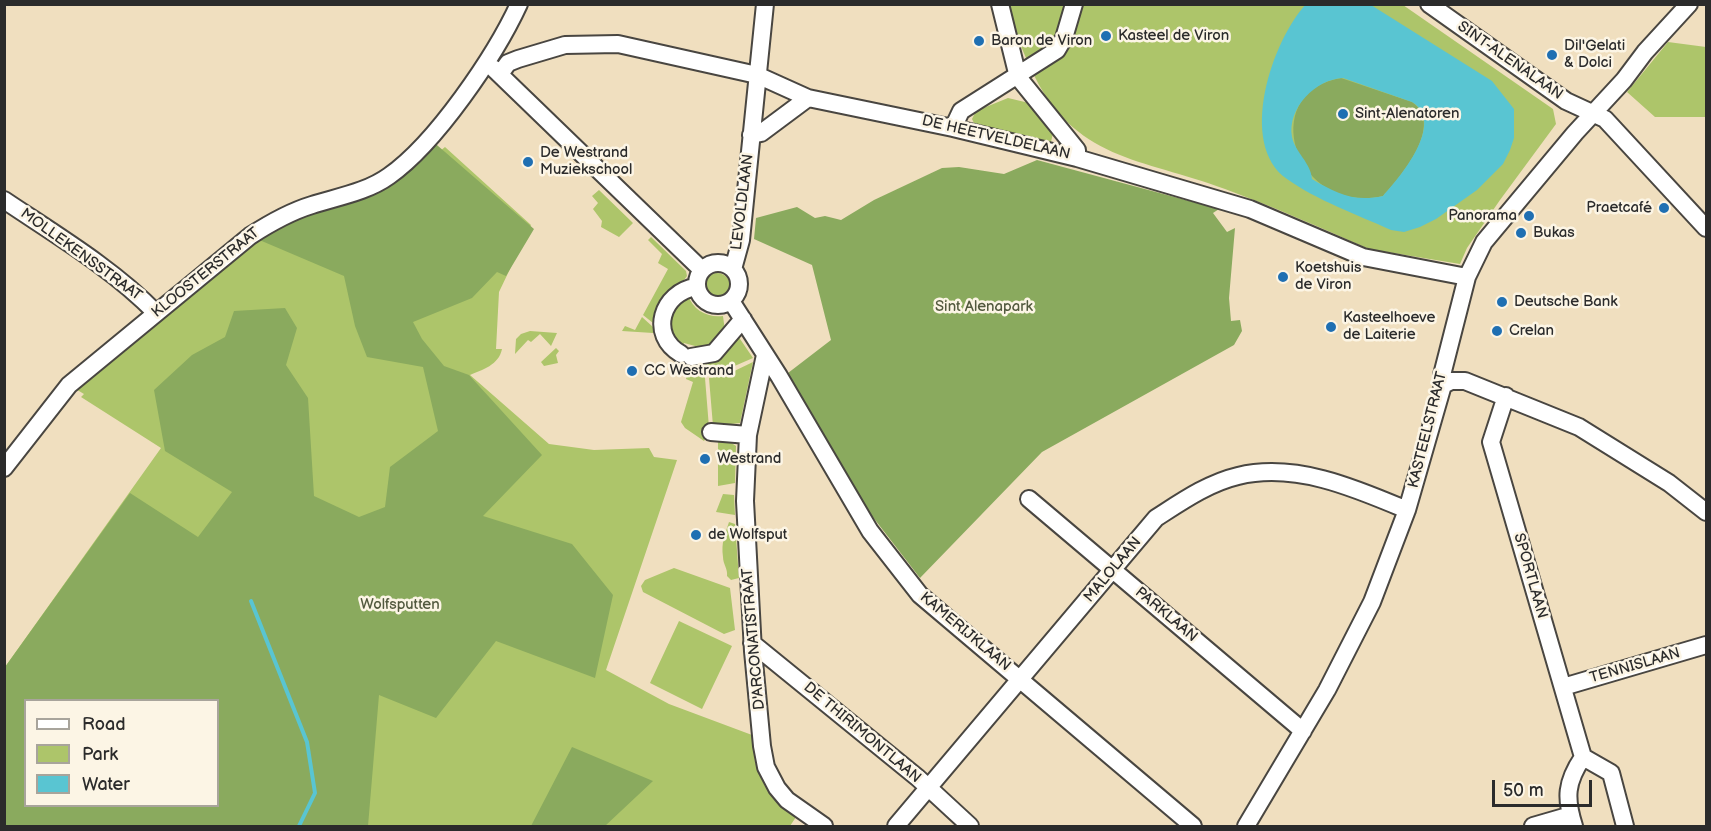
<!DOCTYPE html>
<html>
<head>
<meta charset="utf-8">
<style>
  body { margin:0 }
  #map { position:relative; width:1711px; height:831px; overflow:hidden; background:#f0dfbf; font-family:"Balsamiq Sans",sans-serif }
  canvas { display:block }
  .frame { position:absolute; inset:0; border:6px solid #2b2b2b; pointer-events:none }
  .legend { position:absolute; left:24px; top:699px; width:195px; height:108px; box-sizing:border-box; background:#fcf5e5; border:2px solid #a8a49b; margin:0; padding:8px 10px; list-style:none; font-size:18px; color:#2b2b2b }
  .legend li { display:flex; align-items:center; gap:12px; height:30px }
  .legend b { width:30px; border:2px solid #a8a49b }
  .scale { position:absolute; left:1492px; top:780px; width:100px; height:27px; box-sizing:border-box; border:3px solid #2b2b2b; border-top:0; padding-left:8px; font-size:18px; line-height:21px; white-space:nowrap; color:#2b2b2b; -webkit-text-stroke:4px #fcf5e5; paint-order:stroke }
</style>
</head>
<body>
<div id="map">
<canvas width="1711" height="831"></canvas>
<div class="frame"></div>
<ul class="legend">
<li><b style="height:8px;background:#fff"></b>Road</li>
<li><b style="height:16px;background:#adc56a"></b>Park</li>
<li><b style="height:16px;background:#59c5d2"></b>Water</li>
</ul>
<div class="scale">50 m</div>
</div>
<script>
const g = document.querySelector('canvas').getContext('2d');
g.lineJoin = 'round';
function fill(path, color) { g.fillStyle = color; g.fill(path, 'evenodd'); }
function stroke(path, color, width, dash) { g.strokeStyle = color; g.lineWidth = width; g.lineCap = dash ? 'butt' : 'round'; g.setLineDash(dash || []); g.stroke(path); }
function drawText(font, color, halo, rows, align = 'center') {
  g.font = font + ' "Balsamiq Sans",sans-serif'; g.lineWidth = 5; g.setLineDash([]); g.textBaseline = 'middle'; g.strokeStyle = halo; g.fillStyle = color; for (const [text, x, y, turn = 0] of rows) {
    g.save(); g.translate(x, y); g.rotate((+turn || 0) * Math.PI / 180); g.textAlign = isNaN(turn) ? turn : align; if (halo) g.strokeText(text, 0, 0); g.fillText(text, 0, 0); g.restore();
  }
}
const green = new Path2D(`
  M1009,5H1403L1553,109L1556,124L1500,200L1467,248L1460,264L1369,249C1321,228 1274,207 1225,189C1142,158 1073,161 1031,69C1021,47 1013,28 1009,5Z
  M1668,42L1706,47V117H1655L1627,92Z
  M1008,98L1029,103L1053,133L1051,142L975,125L972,119L976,111Z
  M445,147L531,225L499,292L496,349H502C499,365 482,370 470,375L549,444L594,450L649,448L654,457L677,460L606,670L669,704L752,735L755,762L765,786L796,817L790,826H5V667L161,448L81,397L84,394L69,385L250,236L388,193ZM26,700H218V806H26Z
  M599,190L633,223L619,237L601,227L602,221L593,209L598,203L592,196Z
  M651,237L686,271L687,276C683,283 677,284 671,288C659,297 654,309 653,323L643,315L668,269L658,263L662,254L648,240Z
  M704 286a13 13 0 1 1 26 0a13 13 0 1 1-26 0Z
  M688,295C693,310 707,318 723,316L725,331L717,345L692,353L695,346L684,343L682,350L672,342L668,312Z
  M642,317L653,327V333L622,331L625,326L635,330Z
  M530,331L557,333L551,346L540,334L531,342L528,340L515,354L516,339L521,334Z
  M738,336L753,358L723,371L708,374L702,364L724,356Z
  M556,348L559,351L556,355L558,363L544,366L541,362Z
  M753,362L740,423L713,426L709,378L726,375Z
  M689,363L701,369L705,378L710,440L706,438L704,441L685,428L681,422L693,382L686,379Z
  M718,442H730L736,446L735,483L718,486Z
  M723,494L734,495L735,515L716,512Z
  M729,522L735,524L739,578L731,580L727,576C728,569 723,564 723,557C721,542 725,535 729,522Z
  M674,568L730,588L735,630L724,634L643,592L641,586L645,580Z
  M679,621L732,646L702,709L650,683Z`);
const forest = new Path2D(`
  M1341,78L1412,102C1445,124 1401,177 1383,196C1294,216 1256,92 1341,78Z
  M430,139L534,229L506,276L497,272L472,298L413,322L422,339L444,366L469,375L542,455L483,516L572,544L613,595L595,678L496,641L436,718L379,695L368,826H5V667L130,493L198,537L232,492L165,451L154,390L192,355L225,337L234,311L285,308L297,328L286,365L308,398L314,496L359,517L385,507L390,467L438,431L423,367L367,357L355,326L344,276L250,236L350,194ZM26,700H218V806H26Z
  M1037,160L1219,209L1213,213L1227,232L1235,228L1229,298L1231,321L1240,320L1242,331L1234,345L1042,452L920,578L869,512L788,373L831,340L812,265L754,239L756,218L797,207L815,218L825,216L841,220L874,200L942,168L959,167L1004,174Z
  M572,747L653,781L605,826H531Z`);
const water = new Path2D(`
  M1306,4L1371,5L1492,81L1514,109V138L1510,150L1503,164L1477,190L1436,219L1420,227L1404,232L1391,230C1358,215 1316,200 1287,179C1237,144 1272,41 1306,4ZM1343,78L1412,102C1446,123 1400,177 1383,196C1354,202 1337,194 1312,179C1311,163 1295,152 1292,137C1287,108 1316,79 1343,78Z`);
const stream = new Path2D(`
  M251,601L307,742L315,793L299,826`);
const minor = new Path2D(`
  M1000,4L1018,77L1077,150V158
  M1429,4L1566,101L1605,119L1706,228
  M493,68L702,270
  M500,74L508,63L518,59L565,45L618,44L757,75L808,98L953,128L1077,158L1250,209L1363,257L1467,277
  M953,128L961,111L1057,50L1064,38L1074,4
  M751,135L761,133L808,98
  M4,200C56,235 112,268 156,313
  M697 284a21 21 0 1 1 42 0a21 21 0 1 1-42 0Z
  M733,269L741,240L765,4
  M731,301L779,376L870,531L920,595L1193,826
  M681,354C648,335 662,292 696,287
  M765,355L748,435L745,501L753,651L762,746L766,767L777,788L787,800L824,826
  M691,357L714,353L743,319
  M1443,385L1451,381H1465L1579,427L1669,483L1706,512
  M1506,396L1491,442L1583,757
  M711,432L748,435
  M4,468L69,385L250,236C270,223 289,212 312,205C337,197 367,192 389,176C436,143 495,56 519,4
  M1029,499L1303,731
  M752,643L918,778L970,826
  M1563,687L1706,645
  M1583,757L1611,773L1625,826
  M896,826L1156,518C1181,502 1208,483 1238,476C1295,462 1355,488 1407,510
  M1246,826L1327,690L1372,602L1407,510L1443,385L1442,375L1467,277L1484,242L1575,133L1624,80L1645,52L1689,4
  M1533,826L1571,815
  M1574,826C1565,798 1566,782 1583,757`);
const markers = [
  [1106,36,6,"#1f6fb2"],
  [979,41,6,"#1f6fb2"],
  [1552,55,6,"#1f6fb2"],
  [1343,114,6,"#1f6fb2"],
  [528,162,6,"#1f6fb2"],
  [1664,208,6,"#1f6fb2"],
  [1529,216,6,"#1f6fb2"],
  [1521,233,6,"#1f6fb2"],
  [1283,277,6,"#1f6fb2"],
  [1502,302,6,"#1f6fb2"],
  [1331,327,6,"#1f6fb2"],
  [1497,331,6,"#1f6fb2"],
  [632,371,6,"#1f6fb2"],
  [705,459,6,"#1f6fb2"],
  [696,535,6,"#1f6fb2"]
];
const poiNames = [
  ["Kasteel de Viron",1118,36],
  ["Baron de Viron",991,41],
  ["Dil'Gelati",1564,46],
  ["& Dolci",1564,63],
  ["Sint-Alenatoren",1355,114],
  ["De Westrand",540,153],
  ["Muziekschool",540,170],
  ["Praetcafé",1652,208,"right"],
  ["Panorama",1517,216,"right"],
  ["Bukas",1533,233],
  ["Koetshuis",1295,268],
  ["de Viron",1295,285],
  ["Deutsche Bank",1514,302],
  ["Kasteelhoeve",1343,318],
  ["de Laiterie",1343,335],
  ["Crelan",1509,331],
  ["CC Westrand",644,371],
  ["Westrand",717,459],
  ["de Wolfsput",708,535]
];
const streetNames = [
  ["SINT-ALENALAAN",1510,61,35],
  ["DE HEETVELDELAAN",996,138,13],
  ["LEVOLDLAAN",743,202,-83],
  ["MOLLEKENSSTRAAT",81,255,36],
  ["KLOOSTERSTRAAT",206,273,-39],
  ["KASTEELSTRAAT",1428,430,-76],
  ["MALOLAAN",1113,570,-50],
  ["SPORTLAAN",1530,576,74],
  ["PARKLAAN",1166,615,40],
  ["KAMERIJKLAAN",965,632,40],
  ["D'ARCONATISTRAAT",754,639,-95],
  ["TENNISLAAN",1635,666,-16],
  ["DE THIRIMONTLAAN",862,733,40]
];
const parkNames = [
  ["Sint Alenapark",984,307],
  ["Wolfsputten",400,605]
];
fill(green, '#adc56a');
fill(forest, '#8aaa5e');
fill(water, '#59c5d2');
stroke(stream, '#59c5d2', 4);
stroke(minor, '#494641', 20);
stroke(minor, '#fff', 16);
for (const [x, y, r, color] of markers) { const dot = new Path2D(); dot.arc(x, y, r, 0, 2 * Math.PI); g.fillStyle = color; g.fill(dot); stroke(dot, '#fcf5e5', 2); }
drawText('15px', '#2b2b2b', '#fcf5e5', poiNames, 'left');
drawText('15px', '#2b2b2b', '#fcf5e5', streetNames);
drawText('15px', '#52593e', '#fcf5e5', parkNames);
</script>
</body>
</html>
